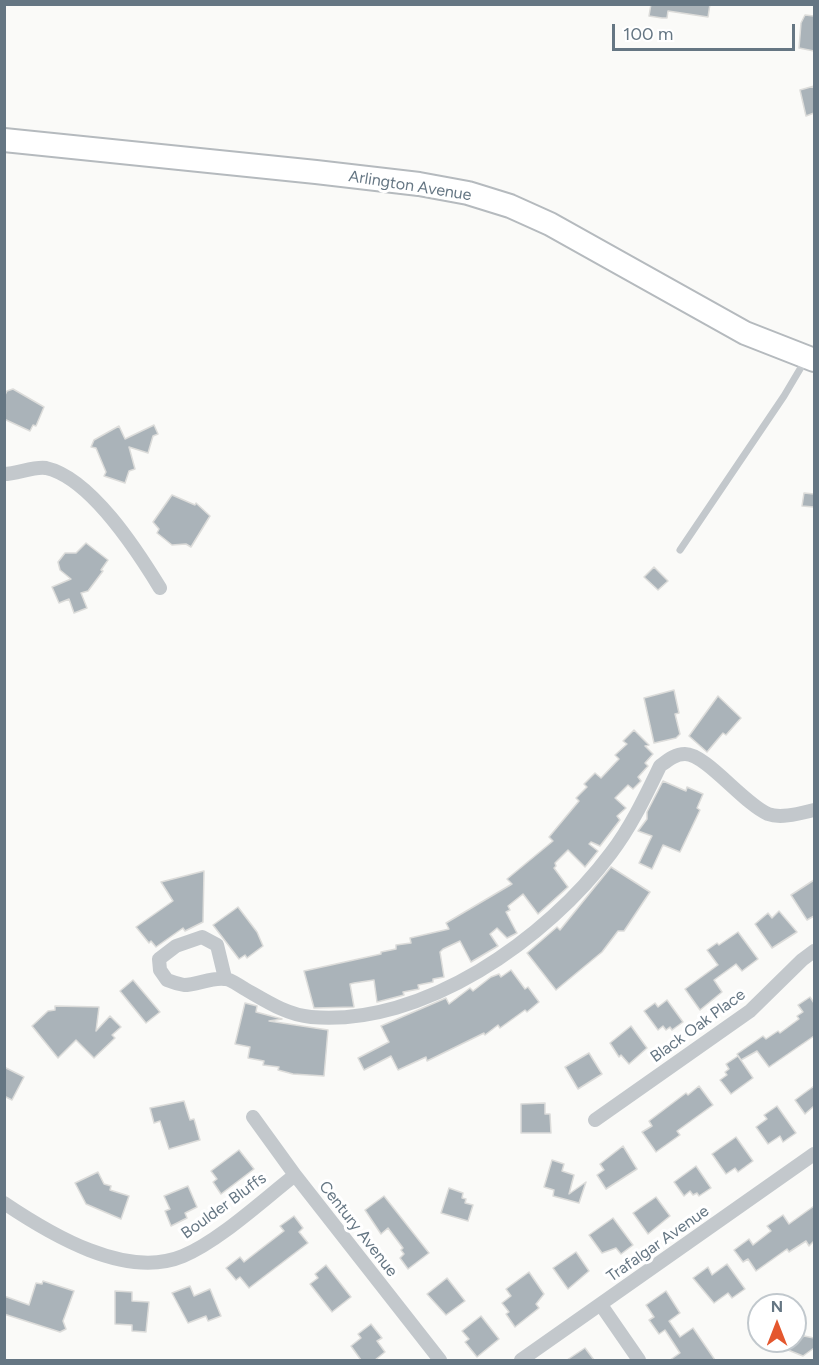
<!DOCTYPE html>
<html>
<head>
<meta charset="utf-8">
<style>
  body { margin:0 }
  #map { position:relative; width:819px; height:1365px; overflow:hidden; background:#fafaf8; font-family:Figtree,sans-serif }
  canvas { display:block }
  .frame { position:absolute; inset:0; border:6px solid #657683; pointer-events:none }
  .north { position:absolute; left:747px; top:1293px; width:60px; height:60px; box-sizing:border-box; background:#fff; border:2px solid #c1c8cd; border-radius:50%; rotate:0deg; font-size:16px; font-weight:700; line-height:24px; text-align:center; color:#657683 }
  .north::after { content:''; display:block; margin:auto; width:21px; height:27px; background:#e4572e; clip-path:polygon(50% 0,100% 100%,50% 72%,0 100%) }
  .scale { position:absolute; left:612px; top:24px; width:183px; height:27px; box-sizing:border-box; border:3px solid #657683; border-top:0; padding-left:8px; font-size:18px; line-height:21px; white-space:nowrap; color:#657683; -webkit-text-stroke:4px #fff; paint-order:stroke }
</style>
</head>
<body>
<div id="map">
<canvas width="819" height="1365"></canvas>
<div class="frame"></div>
<div class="north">N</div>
<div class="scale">100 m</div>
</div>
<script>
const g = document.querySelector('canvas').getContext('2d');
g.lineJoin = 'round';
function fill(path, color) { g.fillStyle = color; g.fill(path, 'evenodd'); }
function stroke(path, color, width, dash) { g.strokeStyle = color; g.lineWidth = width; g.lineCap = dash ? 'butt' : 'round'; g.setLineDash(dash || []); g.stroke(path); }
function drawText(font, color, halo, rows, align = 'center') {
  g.font = font + ' Figtree,sans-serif'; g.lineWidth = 6; g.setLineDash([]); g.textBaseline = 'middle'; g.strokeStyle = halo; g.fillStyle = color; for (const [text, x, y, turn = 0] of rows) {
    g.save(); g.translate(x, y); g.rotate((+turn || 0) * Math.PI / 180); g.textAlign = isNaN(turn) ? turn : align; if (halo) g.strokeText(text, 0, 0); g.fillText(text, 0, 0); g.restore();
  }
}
const building = new Path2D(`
  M651,4H710L708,17L668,11L667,18H662L649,16Z
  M805,15L814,16V51L799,48L801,23Z
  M814,86V113L806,116L800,90Z
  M13,389L44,407L36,426L33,425L30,431L4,419V397L7,391Z
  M154,425L158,434L153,436L148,453L129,447L135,469L129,471L125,483L104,476L106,472L96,448L91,447L94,440L119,426L125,439Z
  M804,493L814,494V507L802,506Z
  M172,495L195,505L196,503L210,516L191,547L186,544L172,545L157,533L159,529L153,522Z
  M86,543L108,560L101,570L103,571L88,591L81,593L87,608L74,613L69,599L59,603L52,587L71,579L60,570L58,562L65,553H76Z
  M654,567L668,581L658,590L644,577Z
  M674,690L679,713L675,714L680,734L676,738L654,743L644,698Z
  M718,696L741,718L726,735L723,733L707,752L689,736Z
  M634,730L649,745L645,746L653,754L645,763L648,766L638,777L641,781L633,789L628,785L615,798L626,808L617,816L620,820L600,846L591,842L589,844L598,851L585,867L568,850L555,863L556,866L554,868L568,887L538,914L523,894L508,906L510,910L506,912L517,933L507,938L497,928L490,934L498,946L471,962L460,941L443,949L440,952L444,977L433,979V982L418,985L419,989L403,992L404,995L377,1002L374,980L354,983L350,984L354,1007L314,1008L304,971L381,954V952L396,949V945L411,943L410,938L449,929L446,923L512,884L507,879L553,841L549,837L579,801L576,798L587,787L584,784L595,773L601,778L619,759L615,755L627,744L623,741Z
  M663,781L686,791L687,787L703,794L697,808L700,810L680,852L663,845L652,869L639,863L652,836L638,831L647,819V812Z
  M611,867L650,892L624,931H618L602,952L556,990L527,953L557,927L560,930Z
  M204,871L203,922L185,931L183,928L156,947L151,941L149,943L136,927L173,901L161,882Z
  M814,880V916L807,920L791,895Z
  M238,907L257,932L263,946L247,958L245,955L239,959L213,925Z
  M779,911L797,932L772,948L755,924L768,913L772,918Z
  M738,932L758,959L742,971L736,964L714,980L722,992L700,1010L685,989L718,965L707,950L717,943L719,945Z
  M511,970L525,989L528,987L539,1002L527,1012L525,1010L500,1028L498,1025L485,1035L484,1033L427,1061L426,1057L398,1070L391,1056L364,1070L358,1058L389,1042L381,1026L446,998L449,1004L470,988L473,991L491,977L499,974L501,977Z
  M133,980L160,1012L146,1023L120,991Z
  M810,997L814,1003V1036L769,1067L757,1051L741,1060L737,1054L763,1036L766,1039L778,1031L780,1033L799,1019L797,1016L803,1012L798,1005Z
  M667,1000L683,1022L672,1030L670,1027L666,1030L663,1026L658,1030L644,1011L655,1003L658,1007Z
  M245,1003L257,1006L256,1012L282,1019L269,1021L328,1030L324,1076L293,1074L278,1070L279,1067L263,1065L264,1061L248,1058L250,1047L235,1044Z
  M55,1006L99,1007L96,1031L110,1016L121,1027L112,1035L115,1038L94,1058L76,1040L58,1058L32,1026L48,1011L55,1010Z
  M631,1026L647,1048L629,1064L621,1055L619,1057L610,1043Z
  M589,1053L602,1074L578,1089L565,1067Z
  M738,1056L753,1078L731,1094L720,1080L727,1075L725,1072L729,1069L726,1064Z
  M4,1067L24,1077L12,1100L4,1096Z
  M699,1086L713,1105L677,1131L680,1135L656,1152L642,1132L652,1126L649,1121L686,1093L688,1095Z
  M814,1086V1106L805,1114L795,1100Z
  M184,1101L190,1120L194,1119L200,1140L169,1149L160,1121L154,1123L150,1108Z
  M545,1103V1114H550L551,1133H521V1104Z
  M777,1106L796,1133L783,1142L780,1136L768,1144L756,1127L767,1119L764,1115Z
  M736,1137L753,1161L738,1172L735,1168L726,1174L712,1154Z
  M623,1146L637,1169L606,1189L597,1175L604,1170L600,1164Z
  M239,1150L254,1169L221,1194L213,1182L217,1179L211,1171Z
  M552,1160L564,1164L562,1171L574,1175L569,1194L586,1182L579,1203L553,1196L554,1190L544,1187Z
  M696,1166L711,1188L699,1196L697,1193L693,1195L690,1191L684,1196L674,1182Z
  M98,1172L104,1184L111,1186L110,1190L129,1196L121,1219L86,1204L75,1183Z
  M188,1186L197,1207L185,1213L187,1218L171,1226L165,1211L170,1209L164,1196Z
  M449,1188L463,1193L462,1198L466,1199L465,1203L473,1205L468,1221L441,1213Z
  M384,1196L429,1253L408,1269L400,1258L404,1254L401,1250L403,1248L388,1228L381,1234L365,1210Z
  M656,1197L670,1216L648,1234L633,1213Z
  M814,1206V1241L809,1246L806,1241L789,1252L787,1249L756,1271L748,1259L743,1262L734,1250L749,1239L753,1245L771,1231L767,1226L783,1215L789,1224Z
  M294,1216L303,1228L299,1232L308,1243L249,1288L240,1277L236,1280L226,1268L240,1257L244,1262L284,1231L280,1226Z
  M613,1218L633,1245L621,1254L616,1248L602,1253L589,1235Z
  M576,1252L589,1271L568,1289L553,1268Z
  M727,1264L745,1289L732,1298L728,1293L714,1303L693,1278L708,1267L712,1275Z
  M326,1265L351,1297L332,1312L310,1284L318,1278L315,1274Z
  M529,1272L544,1294L536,1304L539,1308L515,1327L506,1314L509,1312L502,1303L511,1296L506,1289Z
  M447,1278L465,1301L446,1315L427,1294Z
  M43,1281L74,1291L63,1321L66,1329L60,1332L4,1314V1296L29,1305L36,1283L42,1284Z
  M190,1286L194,1296L210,1289L221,1316L208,1321L206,1316L188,1323L172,1293Z
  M115,1291L132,1292V1301L149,1302L146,1332L132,1331V1325L115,1324Z
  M666,1291L680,1313L669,1321L680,1337L693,1328L715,1360H670L680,1353L665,1330L659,1334L649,1320L654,1317L646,1305Z
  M481,1316L499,1339L477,1357L465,1342L469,1339L462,1331Z
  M371,1324L382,1338L377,1341L385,1352L375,1360H361L351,1346L361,1338L358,1334Z
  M804,1336L814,1338V1348L803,1356L788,1350Z
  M585,1348L594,1360H567Z`);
const lane = new Path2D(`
  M680,550L784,396L806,359`);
const street = new Path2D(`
  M4,474C17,474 34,466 46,468C91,478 138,552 160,588
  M225,978L217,945L202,937L176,946L159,959L160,970L167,980C172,982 179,984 184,985C197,985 212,977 225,979C231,979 239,986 245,989C266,1001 287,1015 311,1017C423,1027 547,939 611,853C631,827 646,795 660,766C668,760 675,754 685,754C706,754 743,803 768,814C781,819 801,813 814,810
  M253,1117L295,1175L440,1360
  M595,1120L750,1011L802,960L814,951
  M4,1203C50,1234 126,1280 183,1256C219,1241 263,1200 295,1175
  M601,1305L639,1360
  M521,1360L814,1154`);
const primary = new Path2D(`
  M4,140L316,172L419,184L468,193L510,206L550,224L745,333L814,360`);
const streetNames = [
  ["Arlington Avenue",410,186,9],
  ["Black Oak Place",698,1026,-36],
  ["Boulder Bluffs",224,1206,-36],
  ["Century Avenue",358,1229,52],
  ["Trafalgar Avenue",658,1244,-35]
];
fill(building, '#aab3b9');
stroke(building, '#dcdcda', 1.5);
stroke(primary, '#b5babe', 26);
stroke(lane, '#c3c8cc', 7);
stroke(street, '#c3c8cc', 14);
stroke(primary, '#fff', 22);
drawText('16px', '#657683', '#fff', streetNames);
</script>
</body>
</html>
